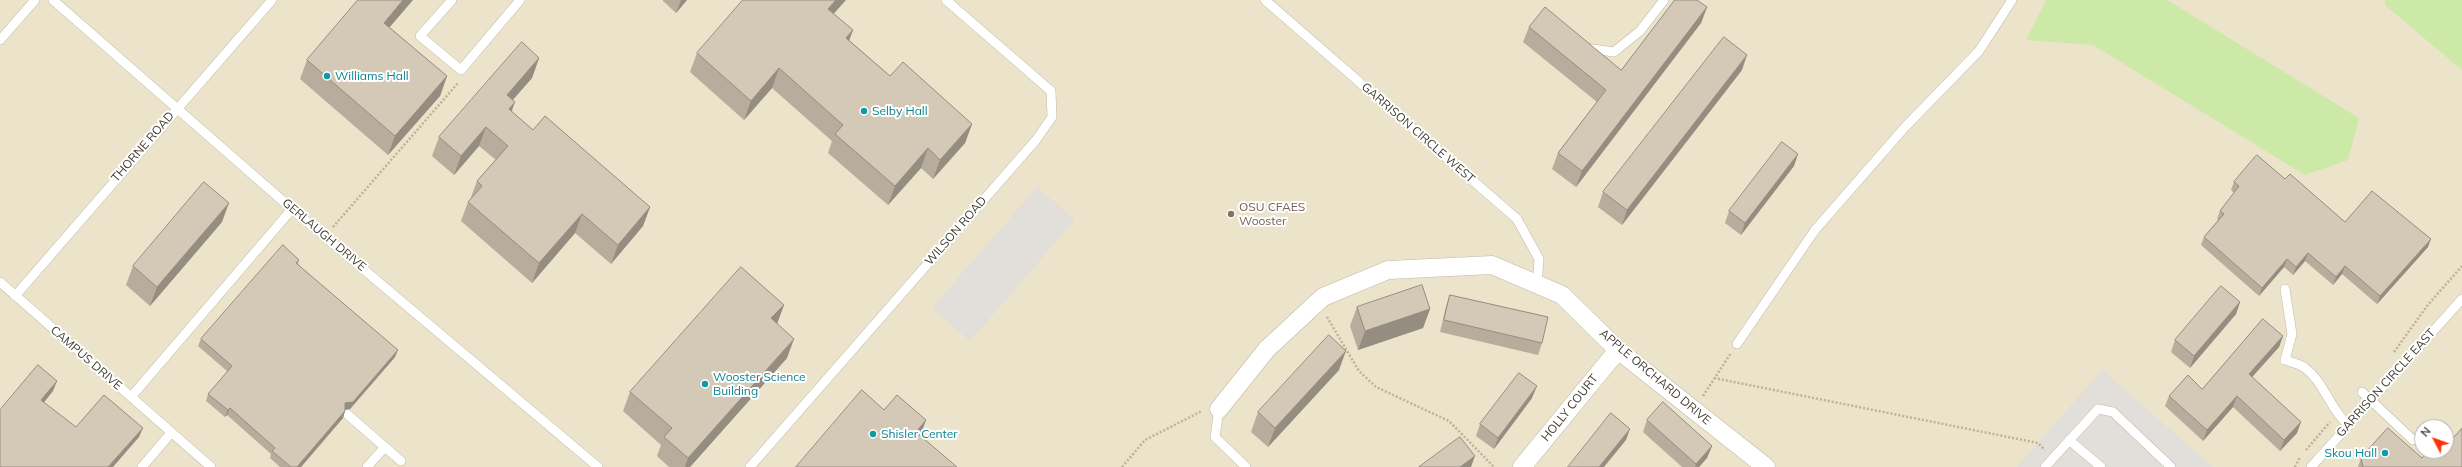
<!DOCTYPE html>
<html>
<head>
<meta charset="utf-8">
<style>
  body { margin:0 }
  #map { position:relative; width:2462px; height:467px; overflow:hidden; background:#f2ede2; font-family:Mulish,sans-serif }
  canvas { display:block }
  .north { position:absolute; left:2414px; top:419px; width:40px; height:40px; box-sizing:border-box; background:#fff; border:1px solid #b4b1ad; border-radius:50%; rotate:311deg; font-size:11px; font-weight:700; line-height:16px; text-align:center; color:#443d32 }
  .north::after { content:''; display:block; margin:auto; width:14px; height:18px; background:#ff300c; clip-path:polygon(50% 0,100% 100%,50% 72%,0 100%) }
</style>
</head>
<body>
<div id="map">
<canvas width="2462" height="467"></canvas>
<div class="north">N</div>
</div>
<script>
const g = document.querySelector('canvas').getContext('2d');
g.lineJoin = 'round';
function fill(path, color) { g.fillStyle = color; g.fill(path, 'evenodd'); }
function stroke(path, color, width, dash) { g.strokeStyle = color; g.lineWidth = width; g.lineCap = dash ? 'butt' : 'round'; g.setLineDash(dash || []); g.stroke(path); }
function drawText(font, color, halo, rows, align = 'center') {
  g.font = font + ' Mulish,sans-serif'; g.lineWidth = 4; g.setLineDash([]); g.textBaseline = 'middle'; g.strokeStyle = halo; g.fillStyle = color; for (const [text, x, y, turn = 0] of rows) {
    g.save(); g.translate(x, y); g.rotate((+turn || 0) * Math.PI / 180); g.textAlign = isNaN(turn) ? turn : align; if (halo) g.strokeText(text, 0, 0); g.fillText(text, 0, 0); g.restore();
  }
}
const education = new Path2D(`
  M0,0H2462V467H0ZM2422,427H2446V451H2422Z`);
const green = new Path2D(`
  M2046,0H2167L2359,118L2348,160L2305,175L2093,45L2026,40Z
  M2385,0H2462V70L2385,5Z`);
const parking = new Path2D(`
  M1037,187L1075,220L970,341L932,308Z
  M2102,370L2213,467H2017Z`);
const path = new Path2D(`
  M333,227L458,83
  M1327,317L1359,371L1376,387L1449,421L1494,467
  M2394,352L2427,306L2462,266
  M1714,378L2038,443L2045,450
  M1703,396L1731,353
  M2306,450L2330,422
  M1122,467L1145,440L1202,411
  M2295,467L2300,457`);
const service = new Path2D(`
  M53,0L292,209L598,467
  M452,0L420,36L461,70L520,0
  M1265,0L1517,219L1539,259L1537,285
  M0,40L35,0
  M1585,48L1614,52L1640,31L1664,0
  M0,282L211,467
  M2285,289L2292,334L2285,360C2291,362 2300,364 2305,368C2325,383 2329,408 2348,425
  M15,296L272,0
  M1737,344L1815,230L1905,127L1979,51L2012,0
  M2362,392L2413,440
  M131,397L292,209
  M1219,409L1215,437L1246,467
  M347,414L401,461
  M2069,440L2101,467
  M142,467L171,433
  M367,467L385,447
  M750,467L1036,140L1052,117L1051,91L946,0
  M2045,467L2098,409L2113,412L2171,467
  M2311,467L2462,299`);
const minor = new Path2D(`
  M1219,409L1267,349L1323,297L1388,270L1492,265L1562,295L1618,350L1766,467
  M1522,467L1618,350`);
const wall = new Path2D(`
  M663,0H687L676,13L663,1Z
  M1707,7L1701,23L1576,187L1552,169L1558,153L1597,102L1523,42L1529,27L1621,70Z
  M834,14L853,30L849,40L890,76L972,124L965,143L933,179L921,168L888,205L828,153L832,141L772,88L744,120L690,72L697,53Z
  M389,27L447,76L440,96L388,155L300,79L307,60Z
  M539,58L532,78L513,100L512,112L533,130L650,207L643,226L611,264L575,233L532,283L461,221L468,202L470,200L477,181L496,160L479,146L454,175L432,156L439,137Z
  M1742,70L1622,225L1598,207L1603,192Z
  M1794,166L1741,235L1725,223L1729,211Z
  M2285,179L2345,222L2428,247L2377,304L2342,274L2333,285L2305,261L2293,275L2284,267L2259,296L2201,245L2204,237L2218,220L2217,219L2220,211L2234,193L2231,190L2234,182Z
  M222,222L150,306L126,285L133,266Z
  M299,260L298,264L395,357L350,409L345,410L343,418L301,467H280L270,458L271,454L227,415L225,417L206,401L208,394L228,372L198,346L201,339Z
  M1450,295L1542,343L1538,355L1440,332L1446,307Z
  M2240,302L2236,314L2190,368L2171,352L2175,340Z
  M784,305L777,323L787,358L690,467H669L657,456L661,445L623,411L630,392Z
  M1357,307L1430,309L1423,328L1358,350L1350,326Z
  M2283,336L2279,347L2252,377L2297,433L2280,451L2233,407L2203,441L2165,406L2169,396L2202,389Z
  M1339,370L1268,447L1251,432L1258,412Z
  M1532,398L1494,449L1476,436L1480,424Z
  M1647,420L1712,446L1707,458L1699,467H1682L1643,432Z
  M2446,451L2462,467H2358L2361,458H2422Z`);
const shadedWall = new Path2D(`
  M403,0H413L377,42L384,23Z
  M681,0H687L676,13Z
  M836,0H846L821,28L828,9Z
  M1707,7L1701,23L1576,187L1582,171Z
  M853,30L846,49V38Z
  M1747,55L1742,70L1622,225L1627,210Z
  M539,58L532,78L500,114L507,95Z
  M779,68L772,88L744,120L751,101Z
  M447,76L440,96L388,155L395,136Z
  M515,102L508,121L509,109Z
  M972,124L965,143L933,179L940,160Z
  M486,127L479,146L454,175L461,156Z
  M928,148L921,168L888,205L895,186Z
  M1798,154L1794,166L1741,235L1745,223Z
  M229,203L222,222L150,306L157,287Z
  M650,207L643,226L611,264L618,245Z
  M582,214L575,233L532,283L539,263Z
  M2431,239L2428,247L2377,304L2380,296Z
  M2308,253L2305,261L2293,275L2296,267Z
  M2287,259L2284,267L2259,296L2262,288Z
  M2345,266L2342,274L2333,285L2336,277Z
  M2240,302L2236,314L2190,368L2194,356Z
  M784,305L777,324L771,318Z
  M1430,309L1423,328L1358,350L1365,331Z
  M2283,336L2279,347L2245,385L2249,374Z
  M794,339L787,358L690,467H685L688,458Z
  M398,350L395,357L350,409L342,410L345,403Z
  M1346,351L1339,370L1268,447L1275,428Z
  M57,381L53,391L38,410L41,400Z
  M1537,386L1532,398L1494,449L1498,438Z
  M2237,396L2233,407L2203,441L2207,430Z
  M230,408L227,415L225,417L228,410Z
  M345,411L343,418L301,467H297Z
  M926,420L919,440L916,432Z
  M2301,422L2297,433L2280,451L2284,440Z
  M143,428L139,437L113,467H108Z
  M1630,429L1626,440L1604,467H1599Z
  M1712,446L1707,458L1699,467H1695L1696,464Z
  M1475,456L1471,467H1460Z`);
const building = new Path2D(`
  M358,0H403L384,23L447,76L395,136L307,60Z
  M743,0H836L828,9L853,30L846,38L890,76L903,62L972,124L940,160L928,148L895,186L835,134L843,125L779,68L751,101L697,53Z
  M1675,0H1697L1707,7L1582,171L1558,153L1606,90L1529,27L1545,7L1621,70Z
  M1724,37L1747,55L1627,210L1603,192Z
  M522,42L539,58L507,95L515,102L509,109L533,130L545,116L650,207L618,245L582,214L539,263L468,202L482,186L477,181L508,146L486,127L461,156L439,137Z
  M1782,142L1798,154L1745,223L1729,211Z
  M2257,155L2285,179L2290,174L2345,222L2372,191L2431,239L2380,296L2345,266L2336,277L2308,253L2296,267L2287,259L2262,288L2204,237L2224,214L2220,211L2239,186L2234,182Z
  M204,182L229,203L157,287L133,266Z
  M283,245L299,260L296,263L398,350L353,402L345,403V411L297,467H291L272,451L275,448L230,408L228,410L208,394L232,366L201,339Z
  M741,267L784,305L771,318L794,339L688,458L664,437L672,428L630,392Z
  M1422,285L1430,309L1365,331L1357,307Z
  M2221,286L2240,302L2194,356L2175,340Z
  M1450,295L1548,317L1542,343L1444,320Z
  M2263,319L2283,336L2249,374L2301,422L2284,440L2237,396L2207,430L2169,396L2188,375L2202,389Z
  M1329,335L1346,351L1275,428L1258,412Z
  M38,365L57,381L41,400L76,427L104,395L143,428L108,467H0V410Z
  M1519,373L1537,386L1498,438L1480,424Z
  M862,390L884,410L897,395L926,420L916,432L957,467H796Z
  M1663,402L1712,446L1696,464L1647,420Z
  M1611,413L1630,429L1599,467H1568Z
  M2388,428L2422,458L2428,451H2446V446L2462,428V467H2363L2361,458Z
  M1460,437L1475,456L1460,467H1419Z`);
const markers = [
  [327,76,4,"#0f9aa8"],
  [864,111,4,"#0f9aa8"],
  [1231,214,4,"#8d6e63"],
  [705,384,4,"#0f9aa8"],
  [873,434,4,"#0f9aa8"],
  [2385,453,4,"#0f9aa8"]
];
const cultureNames = [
  ["Williams Hall",335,76],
  ["Selby Hall",872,111],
  ["Wooster Science",713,377],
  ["Building",713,391],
  ["Shisler Center",881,434],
  ["Skou Hall",2377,453,"right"]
];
const streetNames = [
  ["GARRISON CIRCLE WEST",1418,133,41],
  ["THORNE ROAD",143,147,-49],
  ["WILSON ROAD",956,231,-49],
  ["GERLAUGH DRIVE",324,235,40],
  ["CAMPUS DRIVE",86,358,41],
  ["APPLE ORCHARD DRIVE",1655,377,40],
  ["GARRISON CIRCLE EAST",2386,383,-48],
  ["HOLLY COURT",1570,408,-51]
];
const educationNames = [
  ["OSU CFAES",1239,207],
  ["Wooster",1239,221]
];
fill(education, '#ece3cb');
fill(green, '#cce9a8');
fill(parking, '#e2dfdb');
stroke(service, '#c1b8a7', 10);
stroke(minor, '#c1b8a7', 19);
stroke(path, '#c0b195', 2.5, [2, 2]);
stroke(service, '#fff', 9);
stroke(minor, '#fff', 18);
fill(wall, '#b6ad9d');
fill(shadedWall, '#948d80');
fill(building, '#d4c9b7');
stroke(building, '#948d80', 1);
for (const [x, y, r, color] of markers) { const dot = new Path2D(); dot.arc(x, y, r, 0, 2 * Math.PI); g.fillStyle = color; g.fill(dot); stroke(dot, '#fff', 1.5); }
drawText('12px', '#0d838f', '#fff', cultureNames, 'left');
drawText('12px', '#443d32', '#fff', streetNames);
drawText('12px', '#785e54', '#fff', educationNames, 'left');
</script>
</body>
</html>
